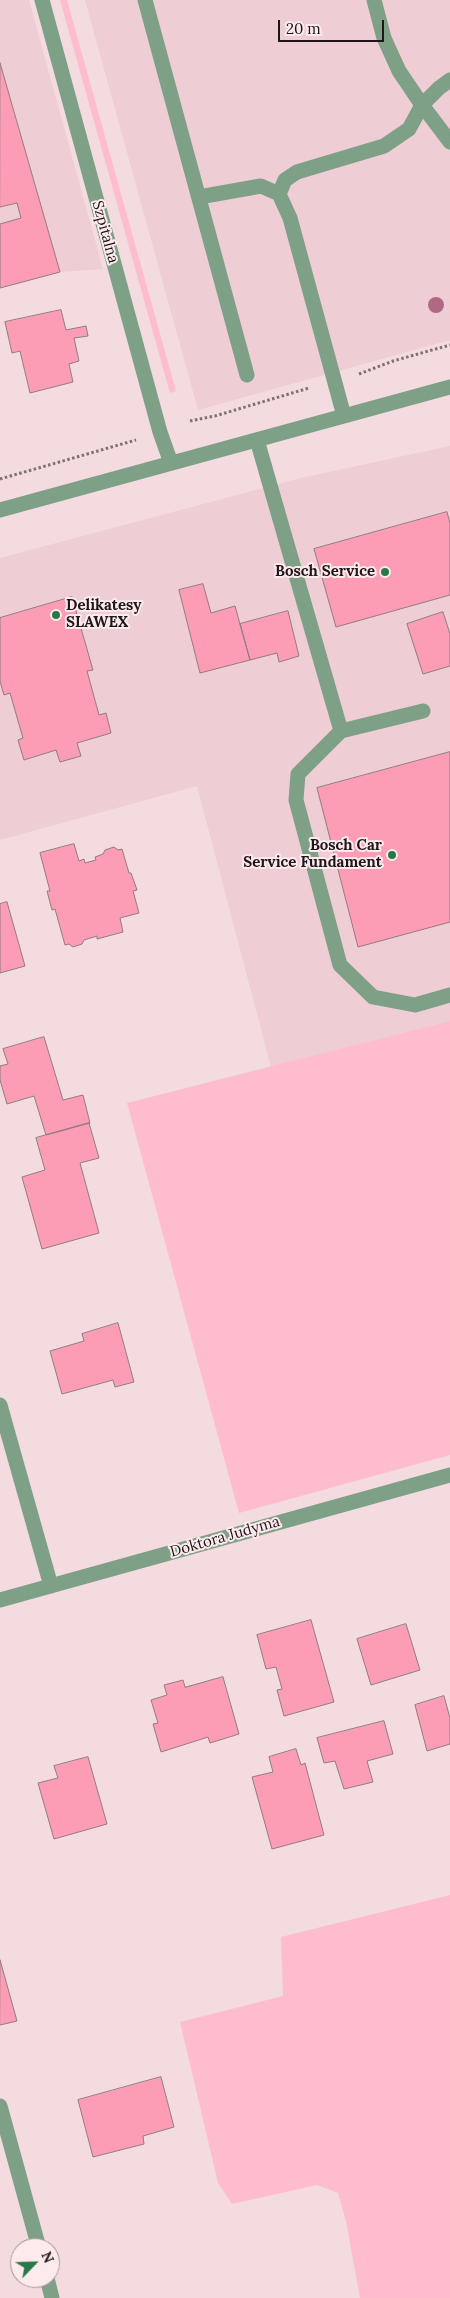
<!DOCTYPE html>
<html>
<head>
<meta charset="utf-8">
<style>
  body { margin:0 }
  #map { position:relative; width:450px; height:2298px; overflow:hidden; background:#f3dbe0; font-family:Lora,serif }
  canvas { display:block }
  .north { position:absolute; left:10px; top:2238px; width:50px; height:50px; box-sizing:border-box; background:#fdeaed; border:1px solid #a49598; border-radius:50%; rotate:66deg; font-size:14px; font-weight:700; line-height:20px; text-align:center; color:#1e1618 }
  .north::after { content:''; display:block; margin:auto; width:18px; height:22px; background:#297848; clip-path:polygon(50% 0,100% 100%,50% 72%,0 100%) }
  .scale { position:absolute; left:278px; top:20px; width:106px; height:22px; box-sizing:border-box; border:2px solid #1e1618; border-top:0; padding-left:6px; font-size:15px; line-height:18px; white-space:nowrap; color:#1e1618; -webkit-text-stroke:4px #fdeaed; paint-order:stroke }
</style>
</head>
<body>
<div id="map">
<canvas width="450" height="2298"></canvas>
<div class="north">N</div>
<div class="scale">20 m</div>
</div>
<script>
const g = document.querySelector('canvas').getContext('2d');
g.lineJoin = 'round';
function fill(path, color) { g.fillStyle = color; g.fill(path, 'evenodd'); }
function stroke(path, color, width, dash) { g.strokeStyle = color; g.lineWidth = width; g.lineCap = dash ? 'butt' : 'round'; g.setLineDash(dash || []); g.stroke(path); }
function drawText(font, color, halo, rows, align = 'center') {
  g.font = font + ' Lora,serif'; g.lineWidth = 4; g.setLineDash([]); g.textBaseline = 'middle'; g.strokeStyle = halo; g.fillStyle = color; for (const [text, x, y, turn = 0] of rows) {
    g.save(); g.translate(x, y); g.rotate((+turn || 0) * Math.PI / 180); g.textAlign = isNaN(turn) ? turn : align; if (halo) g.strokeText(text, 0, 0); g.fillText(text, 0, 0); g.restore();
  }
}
const built = new Path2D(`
  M0,0H29L103,269L60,272L0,288Z
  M85,0H450V340L198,410Z
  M450,446V1021L271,1067L197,786L0,840V558L301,478Z`);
const green = new Path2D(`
  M60,0H67L176,391L170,393Z
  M450,1021V1455L239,1513L127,1103Z
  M450,1895V2298H360L346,2221L338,2193L317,2185L232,2204L218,2183L180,2022L283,1996L281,1937Z`);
const building = new Path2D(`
  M0,63L60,272L0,288V224L21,218L17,203L0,207Z
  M61,310L66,330L86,326L88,336L74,338L79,361L69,364L73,382L30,393L20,351L12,353L5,322Z
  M447,512L450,523V595L336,627L314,549Z
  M203,584L211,613L235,606L250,660L200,673L179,590Z
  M72,597L93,670L87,671L99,715L106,713L111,733L77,743L81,756L60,762L56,750L24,760L18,740L23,738L10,693L4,695L0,681V618Z
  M288,611L299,656L279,662L277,653L250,660L240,624Z
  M443,612L450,634V666L423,674L407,624Z
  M450,752V922L358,947L317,788Z
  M74,844L79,861L84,859L85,863L96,860L95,857L103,854L105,850L114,847L118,850L122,849L129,873H131L137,890L133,891L139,913L120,918L123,932L97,939V936L84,940L82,944L73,947L69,944L65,945L55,909L52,910L47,891H50L40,853Z
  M7,902L25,966L0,973V904Z
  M44,1037L63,1100L83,1095L90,1123L46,1135L34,1096L7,1104L0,1080V1066L8,1064L3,1049Z
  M89,1123L99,1158L80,1163L99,1233L42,1249L22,1177L45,1170L36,1138Z
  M118,1323L134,1382L115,1387L113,1380L62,1394L50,1351L84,1341L82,1334Z
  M311,1620L334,1702L284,1716L277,1690L282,1689L276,1667L266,1669L257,1635Z
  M406,1624L420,1670L371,1685L357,1639Z
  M223,1677L239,1734L210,1743L208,1737L161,1752L153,1724L158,1723L151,1700L167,1695L164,1685L183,1680L185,1687Z
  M444,1696L450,1718V1744L427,1751L415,1705Z
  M384,1721L393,1754L367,1761L373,1782L344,1789L335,1761L324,1763L317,1738Z
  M296,1749L301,1765L305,1763L324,1835L272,1849L252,1777L273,1772L269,1757Z
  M88,1757L107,1824L54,1839L38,1783L58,1778L54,1766Z
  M0,1960L17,2021L0,2025Z
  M161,2077L174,2127L143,2136L144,2144L93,2157L78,2100Z`);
const path = new Path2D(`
  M359,374L393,361L450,345
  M190,421L215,416L309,388
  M0,479L136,440`);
const minor = new Path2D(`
  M42,0L160,432L171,463
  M145,0L247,375
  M450,80L439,88L422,105L450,142
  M279,194L285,180L297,172L384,146L409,129L422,105L399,71L384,38L374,0
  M199,197L261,186L279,194L290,218L344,416
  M257,440L341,731L423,711
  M0,510L450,387
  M341,731L298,774L296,800L340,965L373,997L415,1005L450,995
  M0,1405L51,1586
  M0,1600L450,1475
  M0,2106L39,2248
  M47,2278L52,2298`);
const trees = [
  [436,305]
];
const markers = [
  [385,572,5,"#297848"],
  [56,615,5,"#297848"],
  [392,855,5,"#297848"]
];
const streetNames = [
  ["Szpitalna",105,232,75],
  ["Doktora Judyma",225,1537,-16]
];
const poiNames = [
  ["Bosch Service",375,572],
  ["Delikatesy",66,606,"left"],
  ["SLAWEX",66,623,"left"],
  ["Bosch Car",382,846],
  ["Service Fundament",382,863]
];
fill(built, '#eecdd4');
fill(green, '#febdcc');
fill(building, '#fc9db5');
stroke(building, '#917c80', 1);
stroke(path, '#7f7073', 3, [2.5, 2.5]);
stroke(minor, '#7ea087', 15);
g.fillStyle = '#b16885';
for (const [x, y] of trees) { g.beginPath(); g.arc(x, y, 8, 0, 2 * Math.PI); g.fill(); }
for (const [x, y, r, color] of markers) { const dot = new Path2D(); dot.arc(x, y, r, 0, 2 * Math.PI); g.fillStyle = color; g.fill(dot); stroke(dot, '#fdeaed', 2); }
drawText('15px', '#1e1618', '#fdeaed', streetNames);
drawText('bold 15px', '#1e1618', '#fdeaed', poiNames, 'right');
</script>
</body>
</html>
